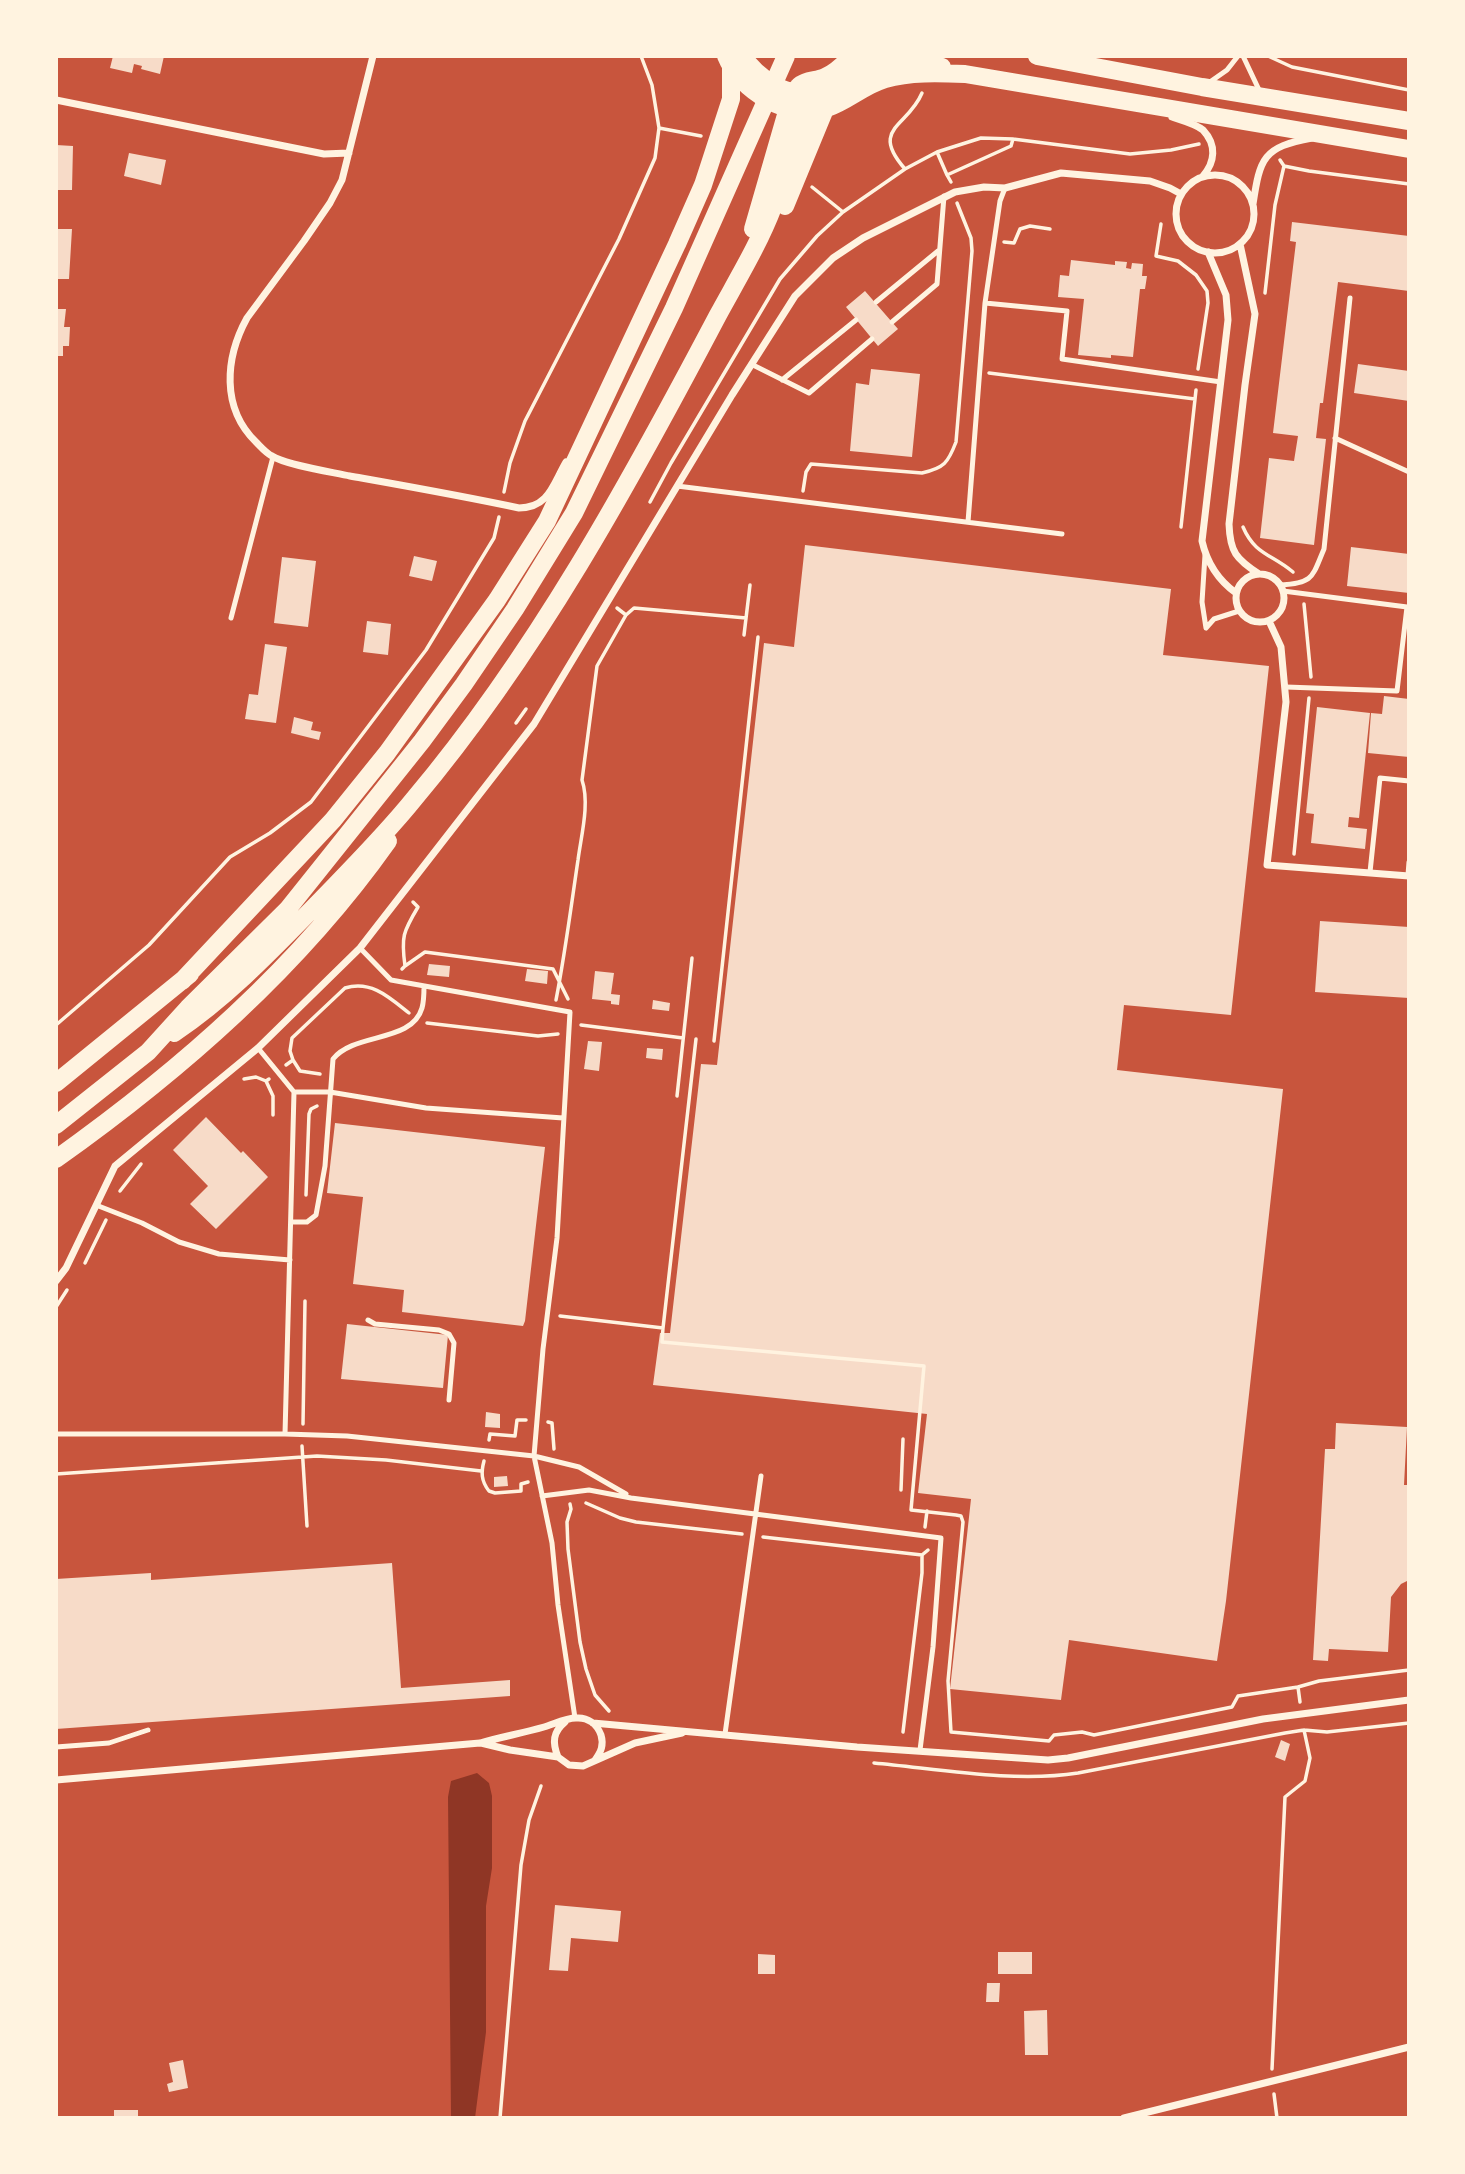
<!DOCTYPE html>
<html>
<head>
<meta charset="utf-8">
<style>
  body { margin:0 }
  #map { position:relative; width:1465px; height:2174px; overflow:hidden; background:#c8553d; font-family:"Roboto Condensed",sans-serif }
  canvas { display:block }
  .frame { position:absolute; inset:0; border:58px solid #fff3e0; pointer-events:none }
</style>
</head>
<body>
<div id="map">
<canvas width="1465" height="2174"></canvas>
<div class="frame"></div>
</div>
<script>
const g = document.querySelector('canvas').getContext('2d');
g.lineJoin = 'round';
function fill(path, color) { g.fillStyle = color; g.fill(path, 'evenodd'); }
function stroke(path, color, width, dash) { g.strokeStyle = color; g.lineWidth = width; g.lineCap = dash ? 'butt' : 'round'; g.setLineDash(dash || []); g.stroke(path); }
const water = new Path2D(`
  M477,1773L489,1783L492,1796V1868L486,1906V2032L475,2118H451L448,1797L451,1781Z`);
const building = new Path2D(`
  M113,56H164L160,74L141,69L142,66L134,64L132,73L110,68Z
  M56,145L73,146L72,190H56Z
  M129,153L166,160L161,185L124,176Z
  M1292,222L1409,236V291L1338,282L1323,403H1320L1316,438L1326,439L1314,545L1260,538L1269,458L1294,461L1298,436L1273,433L1296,242L1290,241Z
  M56,229H72L69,279H56Z
  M1071,260L1115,265V261L1127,262L1126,268L1131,269L1132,263L1143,264L1142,276H1147L1145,289H1140L1133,357L1111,355V358L1078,355L1084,299L1058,297L1060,275L1069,276Z
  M865,291L898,329L878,346L846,307Z
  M56,309H66L64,327H70L69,346H63V356H56Z
  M1358,364L1409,371V401L1354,393Z
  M871,369L920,374L912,457L850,451L856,383L869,385Z
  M805,545L1171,589L1163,655L1269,666L1231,1015L1124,1005L1117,1070L1283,1089L1226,1601L1217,1661L1069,1640L1061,1700L950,1689L971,1499L918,1493L927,1414L653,1385L660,1333H670L701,1064L717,1065L764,643L794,647Z
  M1351,547L1409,554V593L1347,586Z
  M414,556L437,561L432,581L409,576Z
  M282,557L316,561L308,627L274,623Z
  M367,621L391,624L388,655L363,652Z
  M265,644L287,647L276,723L245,719L249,694L258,695Z
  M1384,696L1409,699V757L1368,753L1371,713L1382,714Z
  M1317,707L1370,713L1359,818L1349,817L1348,827L1367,829L1365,849L1311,843L1314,814L1306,813Z
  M294,717L313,722L311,730L321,732L319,740L291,733Z
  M1320,921L1409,927V998L1315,992Z
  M429,964L450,966L449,977L427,975Z
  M527,969L548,971L547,984L525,981Z
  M595,971L614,973L611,994L620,995L619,1005L611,1004V1001L592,999Z
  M653,1000L670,1003L669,1011L652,1009Z
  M588,1041L602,1042L599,1071L584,1069Z
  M647,1048L663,1049L662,1060L646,1058Z
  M206,1117L241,1153L243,1151L268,1177L216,1229L190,1204L208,1186L173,1150Z
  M335,1123L545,1147L525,1321L523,1326L402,1312L404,1290L353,1284L363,1197L327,1193Z
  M347,1324L448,1335L443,1388L341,1379Z
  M486,1412L500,1414V1428L485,1427Z
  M1336,1423L1407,1427L1404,1485H1409V1580L1401,1584L1391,1597L1388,1652L1329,1649L1328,1661L1313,1660L1325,1449H1335Z
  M507,1476L508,1486L494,1487V1477Z
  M392,1563L401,1688L510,1680V1696L56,1729V1579L151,1573V1580Z
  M1281,1740L1290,1744L1285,1761L1275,1757Z
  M555,1905L621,1911L618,1942L571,1938L568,1971L549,1970Z
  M998,1952H1032V1974H998Z
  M758,1954L775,1955V1974H758Z
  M987,1983H1000L999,2002H986Z
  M1047,2010L1048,2055H1025L1024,2011Z
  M183,2060L188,2088L169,2092L167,2084L173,2082L169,2063Z
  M114,2110H138V2118H114Z`);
const path = new Path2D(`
  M641,56L652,85L659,128L701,136
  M1268,56L1292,67L1409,90
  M937,152L947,175
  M1280,160L1284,166L1309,171L1409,184
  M905,169C869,128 908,127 922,93
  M951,182L947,175L1011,146L1013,139
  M812,187L843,212
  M1161,224L1156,256L1178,261L1196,275L1207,291L1208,303L1198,369
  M1004,242L1014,243L1020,229L1030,226L1050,229
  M1265,293L1275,205L1284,166
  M989,373L1195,399
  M803,491L806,472L811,464L922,473C944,468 948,463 956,442L972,251L971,238L957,203
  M504,492L510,463L525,421L619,239L655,158L659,128
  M650,502L671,463L780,279L817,236L843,212L905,169L937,152L981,138L1013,139L1130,154L1171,150L1199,144
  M1181,527L1196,390
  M1243,527C1255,555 1272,554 1293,572
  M1304,604L1311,677
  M626,615L634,608L746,618
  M744,635L750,585
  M516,723L526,709
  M1294,854L1309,698
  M405,966L425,952L553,969L568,999
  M402,969L405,966C401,937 403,932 418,907L413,902
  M556,1000C565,954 571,907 578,860C581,836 590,804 582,780L597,666L626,615L617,608
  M427,1023L538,1036L558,1034
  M56,1025L149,945L230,857L270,833L311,802L426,650L494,538L499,517
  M581,1025L683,1038
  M714,1041L758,637
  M293,1060L300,1071L320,1074
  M286,1065L293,1060L290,1051L292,1038L345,988C371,980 389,997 409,1013
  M244,1079L256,1077L266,1081L269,1079
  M266,1081L273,1096V1115
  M677,1096L692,958
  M120,1191L141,1164
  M306,1195L309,1114L311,1109L317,1106
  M85,1263L106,1220
  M56,1307L67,1290
  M560,1316L663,1328L696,1039
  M663,1328L662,1342L924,1366L911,1510L956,1515L961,1516L963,1522L948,1681L951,1732L1049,1741L1054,1735L1082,1732L1094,1735L1232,1707L1238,1696L1298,1687
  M548,1422L552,1423L554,1449
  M303,1424L305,1301
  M489,1440L490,1434L515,1436L517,1420H526
  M302,1446L307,1526
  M484,1461C481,1472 481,1481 489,1491L495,1493L521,1491V1484L528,1482
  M56,1474L317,1456L386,1460L481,1471
  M901,1490L903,1439
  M586,1503L620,1518L636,1522L742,1534
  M570,1504L571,1509L567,1522L568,1549L580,1642L586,1669L595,1695L609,1711
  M925,1527L927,1511
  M763,1537L922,1555L928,1550
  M1300,1702L1298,1687L1319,1681L1409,1670
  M903,1732L922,1573V1555
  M874,1763C939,1769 1014,1783 1078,1773L1285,1733L1304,1730L1327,1732L1409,1723
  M1272,2069L1285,1797L1305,1781L1310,1758L1304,1730
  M1274,2094L1277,2118
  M500,2118L521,1865L529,1820L541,1786`);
const service = new Path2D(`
  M1243,56L1260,92
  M1207,84L1227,70L1238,56
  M876,302L938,251
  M985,303L1067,311L1062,359L1221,382
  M892,322L937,284L944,196
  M751,364L809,393L872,339
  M782,380L856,320
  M1335,438L1409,472
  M677,486L1062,534
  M968,522L985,303L1000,201L1005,188
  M1205,555L1202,602L1206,628
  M1281,585C1314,583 1312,577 1324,549L1350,298
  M1283,591L1407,607L1397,691L1286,687
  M231,618L273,457
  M1206,628L1214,619L1239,611
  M1370,872L1380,778L1409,781
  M1408,875L1409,862
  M360,948L391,980L570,1012L557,1238L543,1349L534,1456L552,1543L558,1605L575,1718
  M258,1048L294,1092L285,1434
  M294,1092H330L426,1108L563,1118
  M96,1205L142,1223L179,1242L219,1254L290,1260
  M291,1222H307L316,1215L325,1166L333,1059C355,1032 412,1043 422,1008C424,1001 424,993 424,986
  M368,1320L375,1324L439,1330L449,1334L454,1343L449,1400
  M56,1434H285L347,1436L394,1441L534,1456L579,1467L626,1494
  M542,1496L589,1490L631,1498L941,1538L933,1647L920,1750
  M725,1734L761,1476
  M56,1747L109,1743L148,1730`);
const minor = new Path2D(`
  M373,56L342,180L330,203L304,241L247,318C225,358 221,408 256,442C261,447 266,453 272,456C286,465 332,472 350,476C406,486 463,496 519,508C549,508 553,484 566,462
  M56,100L324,154L349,153
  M1172,117C1181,120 1196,124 1203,130C1217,145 1215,162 1203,176
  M1176 214a39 39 0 1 1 78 0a39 39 0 1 1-78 0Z
  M1253,204C1260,158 1263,147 1312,138
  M1240,244L1255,314L1245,385L1229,524C1230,552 1236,559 1259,574
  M1208,252L1226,295L1228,320L1202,541C1207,563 1218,580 1236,593
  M1236 598a24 24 0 1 1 48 0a24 24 0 1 1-48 0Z
  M1269,621L1281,647L1286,702L1267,865L1409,876
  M56,1281L66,1268L115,1166L258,1048L360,948L534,724L732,395L795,296L833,258L863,238L955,192L984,187L1005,188L1061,173L1150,181L1170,188L1181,194
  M593,1723L857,1747L1048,1760L1068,1758L1263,1719L1409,1700
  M481,1743L510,1750L558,1757L569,1765L583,1766L635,1743L682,1733
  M558,1757C552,1742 553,1732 565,1722
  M56,1780L480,1743C501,1737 523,1733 544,1727C554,1724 566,1718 576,1718C588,1717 597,1724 601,1735C604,1745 601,1752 595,1760
  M1124,2118L1409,2047`);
const trunk = new Path2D(`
  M726,56C740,91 790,121 827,108C848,101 864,85 885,79C910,72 938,73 965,74L1409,149
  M743,56C751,69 761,77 774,85C815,107 846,91 872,56
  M1037,56L1202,87L1409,121
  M860,73C888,62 912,59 942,67
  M785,206L825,109
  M753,229L788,108C790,101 793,92 798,87C804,80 817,81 825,77C836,73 844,64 852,56
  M182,981L333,820L387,753L497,600L547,521L677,244L703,185L731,99V68
  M174,1033C229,996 274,948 320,901C352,868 385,835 414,799C536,654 630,482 718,315C737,280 759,244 773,207C786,175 794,117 818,95
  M56,1083L190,974
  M56,1125L148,1052L188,1008L287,910L422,741L464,684L515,609L574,513L674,308L786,56
  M56,1159C181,1070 299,967 388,841`);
fill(water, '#8f3625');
fill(building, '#f7dbc8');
stroke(path, '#fff3e0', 3.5);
stroke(service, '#fff3e0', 5);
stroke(minor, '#fff3e0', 7);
stroke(trunk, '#fff3e0', 18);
</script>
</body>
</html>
